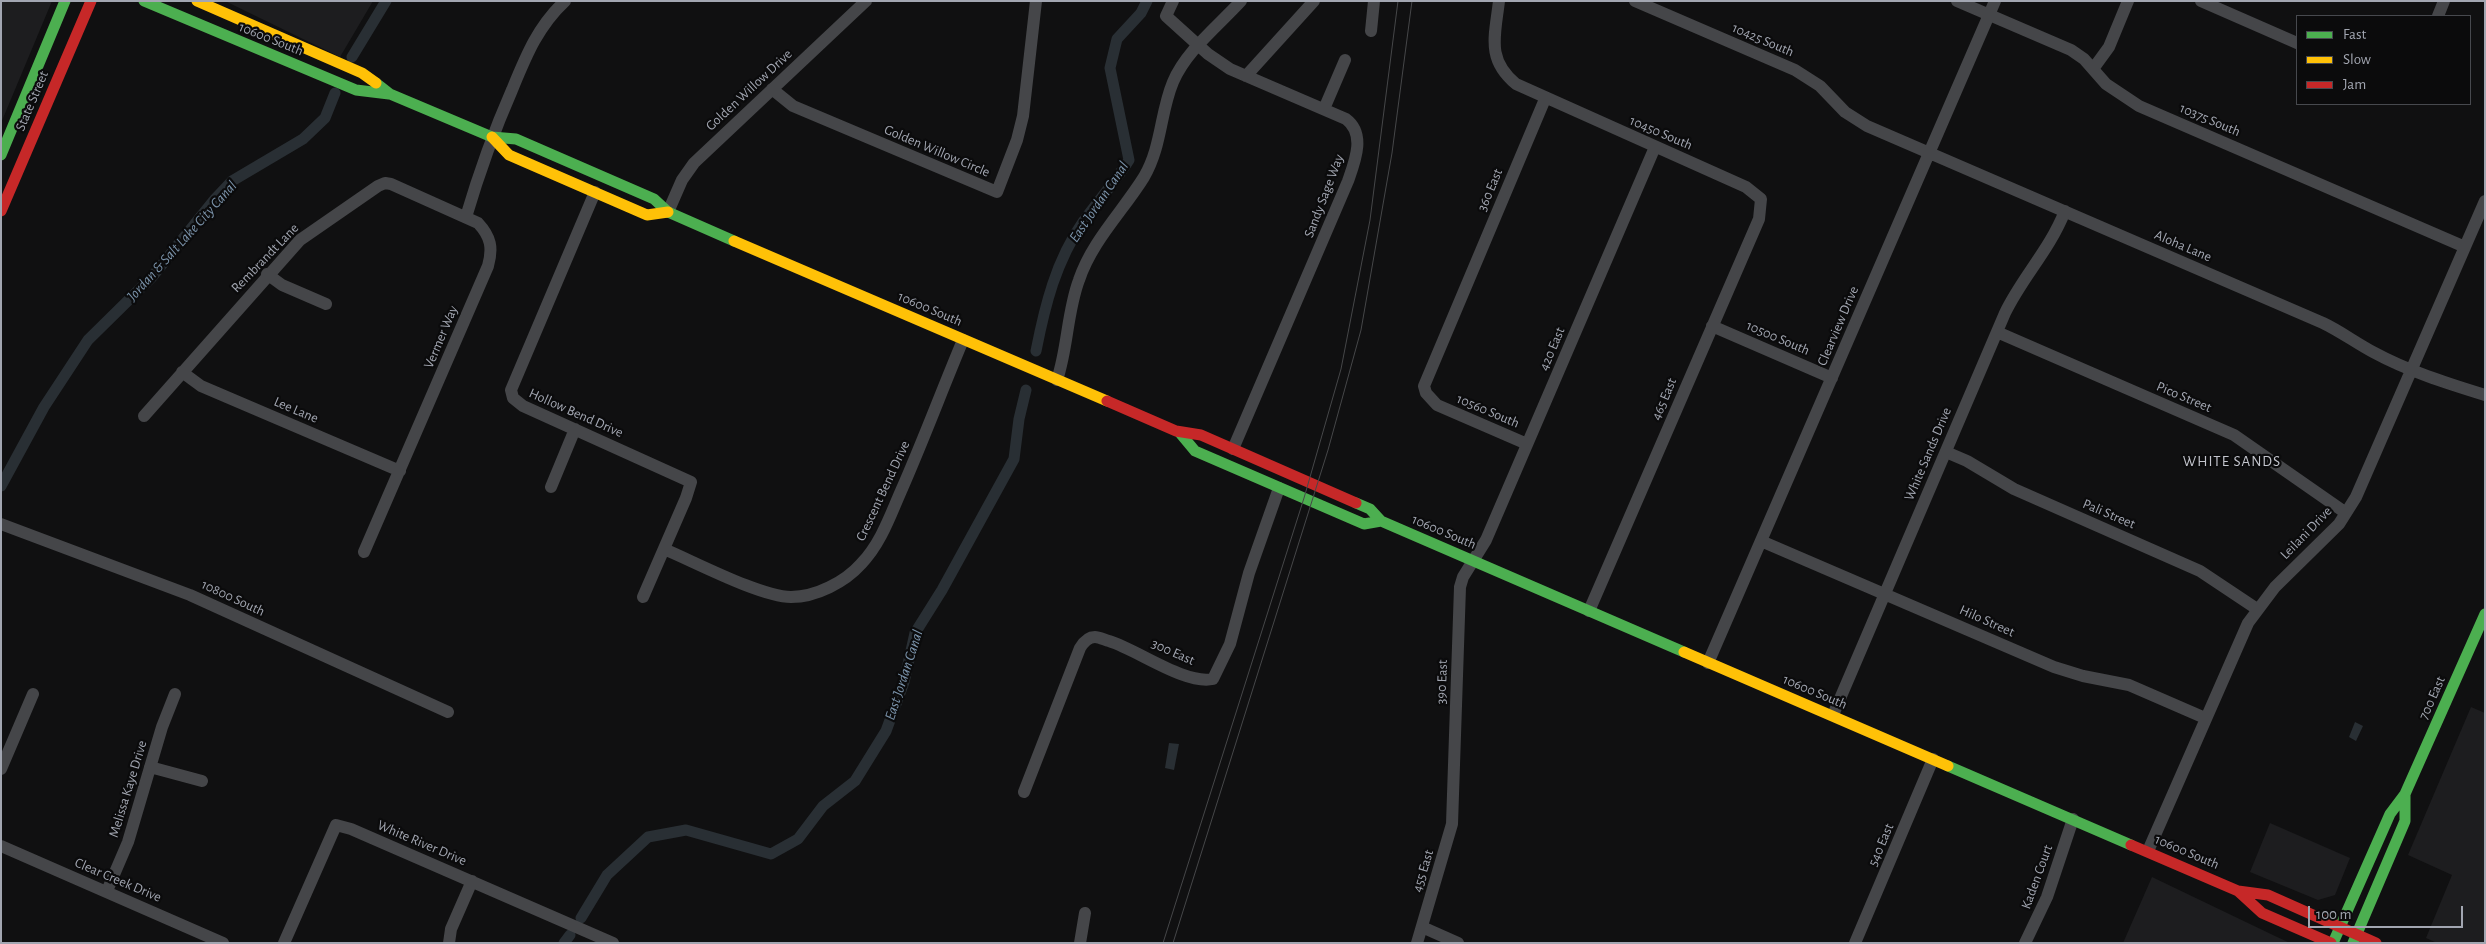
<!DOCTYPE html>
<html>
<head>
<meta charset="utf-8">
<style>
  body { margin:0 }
  #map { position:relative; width:2486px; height:944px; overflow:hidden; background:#101011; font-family:"Alegreya Sans",sans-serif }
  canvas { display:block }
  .frame { position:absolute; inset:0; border:2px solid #a2a6b1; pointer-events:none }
  .legend { position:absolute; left:2296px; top:15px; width:175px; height:90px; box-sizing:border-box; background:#0b0b0c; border:1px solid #47494e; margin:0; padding:6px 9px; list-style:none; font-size:15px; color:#a2a6b1 }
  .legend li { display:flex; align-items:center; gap:10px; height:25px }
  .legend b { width:25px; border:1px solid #47494e }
  .scale { position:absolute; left:2308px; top:906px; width:155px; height:22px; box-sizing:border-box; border:2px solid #a2a6b1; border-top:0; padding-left:6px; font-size:15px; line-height:18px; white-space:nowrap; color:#a2a6b1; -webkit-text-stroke:4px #0b0b0c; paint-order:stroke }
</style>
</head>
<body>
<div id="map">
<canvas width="2486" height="944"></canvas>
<div class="frame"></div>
<ul class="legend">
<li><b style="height:6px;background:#4caf50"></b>Fast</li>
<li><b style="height:6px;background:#ffc107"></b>Slow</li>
<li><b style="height:6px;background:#c62828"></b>Jam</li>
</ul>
<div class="scale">100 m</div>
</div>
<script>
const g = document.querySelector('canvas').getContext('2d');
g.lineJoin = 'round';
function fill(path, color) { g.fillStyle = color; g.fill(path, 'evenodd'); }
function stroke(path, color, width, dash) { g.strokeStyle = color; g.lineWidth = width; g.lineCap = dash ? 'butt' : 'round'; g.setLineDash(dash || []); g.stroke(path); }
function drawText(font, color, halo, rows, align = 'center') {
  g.font = font + ' "Alegreya Sans",sans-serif'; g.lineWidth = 4.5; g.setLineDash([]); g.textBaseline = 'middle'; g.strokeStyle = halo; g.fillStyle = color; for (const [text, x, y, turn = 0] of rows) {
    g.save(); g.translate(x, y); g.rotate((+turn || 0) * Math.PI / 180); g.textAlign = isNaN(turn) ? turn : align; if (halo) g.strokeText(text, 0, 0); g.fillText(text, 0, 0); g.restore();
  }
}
const built = new Path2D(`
  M1,1H52L1,123Z
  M225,1H373L340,57Z
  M2471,707L2485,713V943H2437L2426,938L2452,875L2408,855Z
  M2270,823L2350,858L2335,895L2318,900L2250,872Z
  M2152,877L2275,936L2290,943H2123Z`);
const water = new Path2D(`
  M2355,722L2363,726L2356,741L2349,737Z
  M1169,743L1179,744L1174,770L1165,768Z`);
const canal = new Path2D(`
  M352,57L386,1
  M1036,351C1045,305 1056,261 1083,222C1098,201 1115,182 1129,160L1110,68L1117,39L1141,13L1147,1
  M1,486L44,407L88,340L152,277L215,199L232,181L303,139L325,118L335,93
  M581,918L607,875L648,837L686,830L771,854L798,839L823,806L855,781L886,731L904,682L915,633L942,590L1014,459L1019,419L1026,390
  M564,943L570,935`);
const street = new Path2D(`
  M1173,1L1166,16L1208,54L1230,69L1346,119C1366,134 1355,161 1348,181L1233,449
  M1499,1C1495,36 1486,59 1516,84L1746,187L1761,199L1759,219L1589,611
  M1635,1L1795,70L1820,86L1845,112L1867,126L2323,323C2340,331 2356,343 2373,352C2408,371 2446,383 2485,395
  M1957,1L2071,50L2084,59L2106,84L2139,106L2465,247
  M2201,1L2297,43
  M2438,16L2444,1
  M1371,31L1374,1
  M2093,69L2109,47L2128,1
  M1246,76L1314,1
  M772,89L793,106L997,192L1017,140L1023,116L1036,1
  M1324,109L1345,60
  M595,192L511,390L513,398L523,406L691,482L686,498L643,597
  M668,212L682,180L694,163L866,1
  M466,217C479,173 494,131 512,90C526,56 538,26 565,1
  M267,274L282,285L326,304
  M1712,326L1832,378
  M1997,332L2234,435L2346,513
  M182,372L201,386L400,471
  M1057,380C1068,347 1067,312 1079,280C1092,241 1123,211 1144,177C1162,146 1160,113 1173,82C1186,51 1218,26 1241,1
  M144,416L300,240L378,186L385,183L391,184L478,223C491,237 493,248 488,266L364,552
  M1527,444L1437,405L1426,393L1424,386L1545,99
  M1946,452L1967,461L2014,489L2200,571L2257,609
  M551,487L575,429
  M1,524L190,595L448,712
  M1761,541L2054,667L2083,676L2129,685L2205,718
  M664,549C695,562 761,597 791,597C816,597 845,582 861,564C881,543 890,516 901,491C923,441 942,390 963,340
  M1708,663L1995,1
  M1833,715L2005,313C2023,276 2049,251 2065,211
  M150,767L202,781
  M1,769L33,694
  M1024,792L1080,648C1083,643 1088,637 1095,637C1099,637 1105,640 1109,641C1138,650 1185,685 1213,679L1230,644L1249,573L1279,488
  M1,846L223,943
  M2148,851L2248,623L2275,587L2339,524L2356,497L2485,201
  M107,891L128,842L162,727L175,694
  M1422,927L1458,943
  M284,943L336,825L351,829L613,943
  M449,943L451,929L472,881
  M1080,943L1085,913
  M1417,943L1452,824L1460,587L1463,577L1486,540L1655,147
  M1855,943L1933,759
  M2025,943L2047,897L2073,819`);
const fast = new Path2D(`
  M144,1L356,90L389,94
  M376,83L390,94L492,137L516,139L654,199L668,212L734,241
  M1,155L65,1
  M1180,433L1195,451L1364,524L1381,521
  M1356,503L1370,509L1381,521L1684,652
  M1948,766L2131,845
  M2333,943L2390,814L2405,794L2485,614
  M2353,943L2405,821V794`);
const slow = new Path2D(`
  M197,1L362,73L376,83
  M492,137L509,155L647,215L668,212
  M734,241L1107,401
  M1684,652L1948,766`);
const jam = new Path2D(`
  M1,211L91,1
  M1107,401L1176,431L1201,435L1356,503
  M2131,845L2238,891L2268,895L2376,943
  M2238,891L2262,913L2331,943`);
const tram = new Path2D(`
  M1163,943L1304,498L1341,369L1370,220L1398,1
  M1173,943L1328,450L1361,330L1392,153L1412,1`);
const streetNames = [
  ["10600 South",271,39,22],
  ["10425 South",1763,40,23],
  ["Golden Willow Drive",749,90,-43],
  ["State Street",32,101,-67],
  ["10375 South",2210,120,23],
  ["10450 South",1661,133,23],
  ["Golden Willow Circle",937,151,23],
  ["360 East",1490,190,-67],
  ["Sandy Sage Way",1324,196,-69],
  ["Aloha Lane",2183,246,23],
  ["Rembrandt Lane",265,258,-46],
  ["10600 South",930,309,23],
  ["Clearview Drive",1838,326,-67],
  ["Vermer Way",441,337,-67],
  ["10500 South",1778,338,23],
  ["420 East",1552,349,-67],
  ["Pico Street",2184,397,23],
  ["465 East",1664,399,-67],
  ["Lee Lane",296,410,23],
  ["10560 South",1488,411,23],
  ["Hollow Bend Drive",576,413,24],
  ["White Sands Drive",1928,454,-67],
  ["Crescent Bend Drive",883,491,-65],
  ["Pali Street",2109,514,23],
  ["10600 South",1444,532,23],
  ["Leilani Drive",2306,533,-46],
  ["10800 South",233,598,25],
  ["Hilo Street",1987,621,24],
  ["300 East",1173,652,24],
  ["390 East",1442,682,-88],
  ["10600 South",1815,692,23],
  ["700 East",2432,698,-66],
  ["Melissa Kaye Drive",128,789,-73],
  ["White River Drive",422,843,23],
  ["540 East",1881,845,-67],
  ["10600 South",2187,852,23],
  ["455 East",1423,871,-73],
  ["Kaden Court",2037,877,-70],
  ["Clear Creek Drive",118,880,23]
];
const waterNames = [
  ["East Jordan Canal",1099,202,-56],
  ["Jordan & Salt Lake City Canal",182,241,-48],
  ["East Jordan Canal",904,675,-72]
];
const neighbourhoodNames = [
  ["WHITE SANDS",2232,461]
];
fill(built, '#1d1d1f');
fill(water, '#292f34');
stroke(canal, '#292f34', 11);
stroke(street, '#454649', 12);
stroke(fast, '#4caf50', 11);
stroke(slow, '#ffc107', 11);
stroke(jam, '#c62828', 11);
stroke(tram, '#464749', 1);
drawText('14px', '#a2a6b1', '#0b0b0c', streetNames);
drawText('italic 15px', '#7b93aa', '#0b0b0c', waterNames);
g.letterSpacing = '1px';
drawText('15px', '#c3c5cd', '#0b0b0c', neighbourhoodNames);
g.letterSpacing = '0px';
</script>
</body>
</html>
